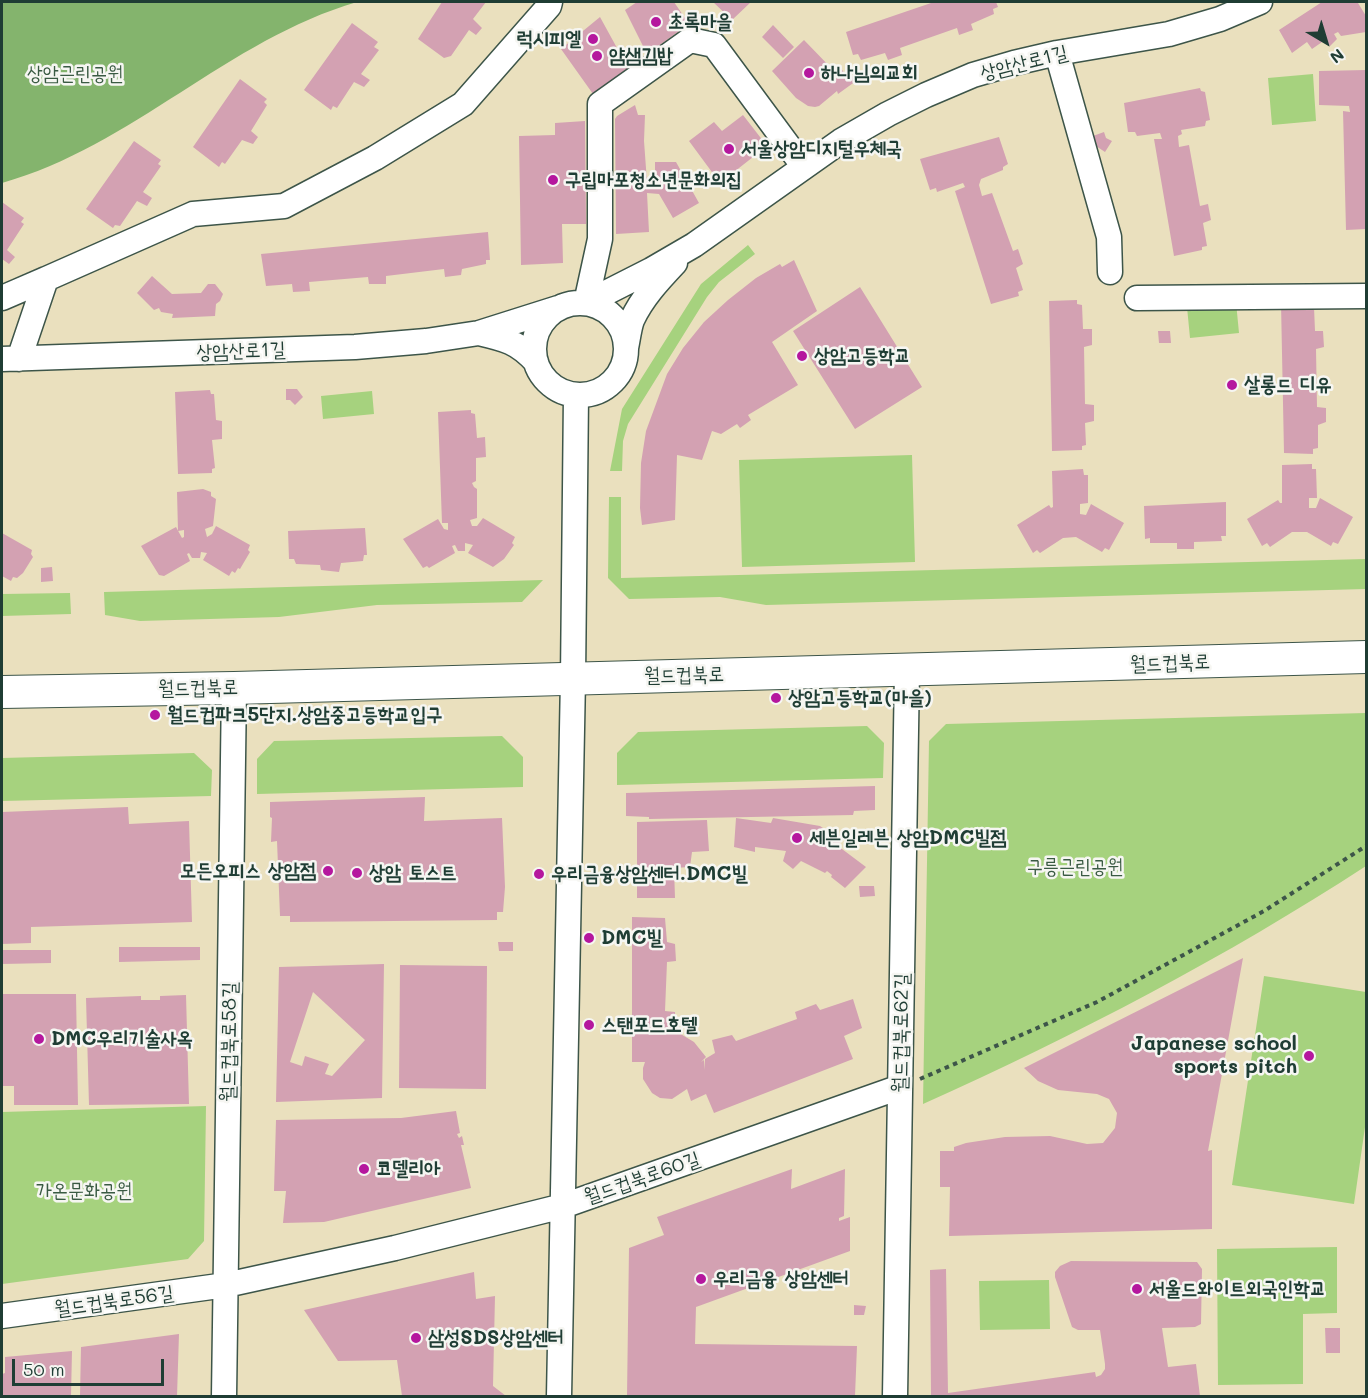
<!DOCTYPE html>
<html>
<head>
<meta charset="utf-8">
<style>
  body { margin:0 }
  #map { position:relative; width:1368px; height:1398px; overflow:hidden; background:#eae0be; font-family:Mali,sans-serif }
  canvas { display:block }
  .frame { position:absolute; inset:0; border:3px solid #1f3d34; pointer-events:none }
  .north { position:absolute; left:1296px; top:12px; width:60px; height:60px; -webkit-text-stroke:4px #f6f6f2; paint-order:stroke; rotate:142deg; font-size:16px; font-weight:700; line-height:24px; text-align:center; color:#1f3d34 }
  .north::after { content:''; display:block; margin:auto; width:21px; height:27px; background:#1f3d34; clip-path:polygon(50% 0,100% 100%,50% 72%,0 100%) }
  .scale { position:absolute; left:12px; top:1359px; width:152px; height:27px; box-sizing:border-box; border:3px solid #1f3d34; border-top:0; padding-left:8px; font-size:18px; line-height:21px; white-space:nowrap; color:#1f3d34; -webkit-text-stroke:4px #f6f6f2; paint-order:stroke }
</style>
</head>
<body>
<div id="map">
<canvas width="1368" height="1398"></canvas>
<div class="frame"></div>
<div class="north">N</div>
<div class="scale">50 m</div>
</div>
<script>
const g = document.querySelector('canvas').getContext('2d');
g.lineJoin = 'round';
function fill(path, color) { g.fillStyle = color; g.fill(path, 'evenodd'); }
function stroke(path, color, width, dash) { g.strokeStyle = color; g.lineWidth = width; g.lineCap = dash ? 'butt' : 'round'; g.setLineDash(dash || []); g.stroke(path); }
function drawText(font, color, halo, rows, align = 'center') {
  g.font = font + ' Mali,"Poor Story",sans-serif'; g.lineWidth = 5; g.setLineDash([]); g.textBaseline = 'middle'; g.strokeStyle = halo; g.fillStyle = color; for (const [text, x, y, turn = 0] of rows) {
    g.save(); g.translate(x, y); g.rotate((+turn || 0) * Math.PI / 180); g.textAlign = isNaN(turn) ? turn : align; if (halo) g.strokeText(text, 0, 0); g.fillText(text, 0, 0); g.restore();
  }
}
const green = new Path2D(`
  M1313,74L1316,121L1272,125L1268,78Z
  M748,245L755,254L719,282L707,297L628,424L623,441L622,471H610L622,409L701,284Z
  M1236,302L1239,333L1190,338L1187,307Z
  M372,391L374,414L323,419L321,396Z
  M912,455L915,562L742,567L739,460Z
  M609,497H621V578L1366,559V589L766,605L720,597L629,599L608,578Z
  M543,580L522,602L377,605L279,617L140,621L105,615L104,592Z
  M70,593L71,614L2,616V594Z
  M1366,713V866C1226,957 1077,1035 923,1104L929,741L946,724Z
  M867,726L884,743L883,778L617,785V753L638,732Z
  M502,736L523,757V787L257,794V759L274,741Z
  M194,753L212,770L211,796L2,801V758Z
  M1264,976L1366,992V1120L1354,1204L1232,1185Z
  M206,1106L204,1241L188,1259L2,1284V1112Z
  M1337,1247V1313L1303,1314V1384L1218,1385L1217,1249Z
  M1049,1280L1050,1329L980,1330L979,1281Z`);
const forest = new Path2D(`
  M2,2H357C227,40 133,146 2,183Z`);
const building = new Path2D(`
  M442,2H486L473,19L482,28L476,35L469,30L451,56L444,58L418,39Z
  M637,2H674L689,24L647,54L625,10Z
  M713,2H751L732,20Z
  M934,2H996L998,7L993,9L994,14L971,24L973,30L959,35L957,28L900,48L902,55L888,60L885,53L861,60L858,54L853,55L846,32Z
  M1322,2H1359L1358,3L1366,16V32L1341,36L1338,32L1334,34L1337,39L1330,46L1325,40L1312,49L1307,42L1292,53L1279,30Z
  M600,17L628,68L593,94L561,49Z
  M352,23L378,42L374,47L379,50L361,74L370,80L364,87L354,82L337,108L333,106L331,110L304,90Z
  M773,25L794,47L783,58L762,37Z
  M804,40L834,71L840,67L845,74L849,72L856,81L838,94L837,91L819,106L815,107L808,106L796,98L772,71Z
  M1366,70V229L1346,230L1343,111L1350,112L1349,106L1319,105V71Z
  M240,79L267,99L264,102L267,105L251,131L258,137L253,144L242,140L225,164L222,162L219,167L193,147Z
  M1200,88L1201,91L1205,92L1210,120L1206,121L1205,126L1181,130L1182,134L1178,136L1179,147L1189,145L1200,206L1208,204L1211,220L1203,223L1207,246L1202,247V250L1174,256L1154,139H1162L1160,133L1137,136L1135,132H1128L1124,103Z
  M635,105L638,115H645L644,141L647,182L655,183V162H676L699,203L673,218L659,194L647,193L649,232L616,234L615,119L617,116Z
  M743,115L767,146L720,183L689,141L714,122L722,131Z
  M585,121L586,224H562L563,263L521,265L519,136L555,135V123Z
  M1104,132L1106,138L1112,141L1105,152L1096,146L1093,136Z
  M999,137L1008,164L1003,167V170L981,179L979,185L982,196L992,193L1013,251L1018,249L1023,264L1016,268L1023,290L1018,292L1019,296L991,304L955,191L965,187L963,183L937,192L936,188L930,190L920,159Z
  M134,141L161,160L158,164L161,166L143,192L152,198L147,206L137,201L120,226L115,225L113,228L86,209Z
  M2,202L24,218L21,222L24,224L7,250L15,257L9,264L2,259Z
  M488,232L490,260H486V264L462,269L461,275L445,277L444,269L386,276V284H369L368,277L309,282L310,291L293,292L292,284L266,286L261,254Z
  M794,260L817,311L772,342L798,385L748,415L751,420L740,428L737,424L721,434L712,431L702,460L677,455L675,520L642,525L640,508L641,463L646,431L667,374L683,348L704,322L728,300L756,278L780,264L782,267Z
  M152,276L172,294L201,293L208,284H215L223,294L220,301L216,304L215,316L172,318L173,314L161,312L159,308L154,310L137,293Z
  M860,287L922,387L855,429L793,331Z
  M1077,300V304L1082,305L1083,329H1092V345L1084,347L1085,404L1094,405V421L1085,423L1086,445L1082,446V450L1052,451L1049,301Z
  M1281,303L1314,307L1315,331H1323L1324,347L1316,349L1317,407L1326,408V422L1318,425V448L1313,449V454L1284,453Z
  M1158,331H1170L1171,343H1159Z
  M286,389H297L303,397L295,405L290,400H286Z
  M210,390L211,394H214L216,420L222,421V439L212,440L215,468L212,469V473L178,474L175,392Z
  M471,410V413L475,414L477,438L485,437L486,457L476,458V481L472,483L474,487L477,489V518L470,520L472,526H477L483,518L515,537L512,543L514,545L504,559L493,567L468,553L473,545L465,543V551H458L455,545L452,546L455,553L429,568L427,566L423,568L403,539L438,519L444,529L448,530V523H442L438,412Z
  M1312,464V469H1316L1317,498H1309V508H1316L1320,498L1353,517L1338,544L1333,542L1331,546L1307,532H1292L1270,547L1267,543L1262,546L1247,519L1278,500L1280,503H1282V465Z
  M1083,469L1084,475H1088V503L1080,504V514L1086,515L1091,504L1124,523L1109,550L1105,548L1102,552L1076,537L1063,538L1040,553L1037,550L1033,553L1017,525L1049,505L1051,508L1053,507L1052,471Z
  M203,489L211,492V496L216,499L213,526L205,529L207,537L212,534L216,526L250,545L248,550L250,552L240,569L238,568L235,573L232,571L229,576L203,560L207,553L201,552L200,558H192L189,553L187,554L190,561L164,576L159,575L141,546L176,527L182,538L184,537V530L178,531L177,492Z
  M1226,502V536H1221L1222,541L1194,542V549H1177V543H1150V538L1145,539L1144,506Z
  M365,528L367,555H364L363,561L341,563L339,572L321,570L320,565L296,564L294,559H289L288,531Z
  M2,533L32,550L31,554L33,557L23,573L17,578L13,577L11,581L2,576Z
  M52,567L53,581L41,582V568Z
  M875,786V810L854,811L853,815L649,819V817L626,816V793Z
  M425,797L424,821L502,818L505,887L503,912H497V920L290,922V916H280L277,841L271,842L272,818L270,817V802Z
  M128,807L129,824L189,821L192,922L31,927V943L2,944V812Z
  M736,818L771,823L773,818L820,826L841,840L838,846L866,867L845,888L831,877L832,875L827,871L825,873L801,861L793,869L783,861L786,851L755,847V852L734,847Z
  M707,820L709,851L692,852L690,867L674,868L675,898H637V822Z
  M859,886H874L875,896L860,897Z
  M632,917L665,918L667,942L675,944L676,961L667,962L665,1011L675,1012V1028L665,1030V1034L679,1033L694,1042L706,1057L701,1062L704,1060L705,1070V1059L715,1053L712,1040L732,1035L736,1041L797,1019L795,1012L816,1004L820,1010L853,999L862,1028L844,1036L853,1059L714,1113L706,1094L691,1101L687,1089L672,1099L660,1098L652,1093L643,1079V1068L645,1062H632Z
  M498,942H513V951H499Z
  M119,947H200V960L119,962Z
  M2,950H51V963L2,964Z
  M1243,958L1208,1151L1212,1150V1229L949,1236L950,1187H940V1151H954V1147L966,1143L1005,1137L1050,1136L1087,1144L1103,1143L1115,1128L1117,1113L1109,1099L1097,1094L1058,1090L1038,1081L1024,1068Z
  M384,964L382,1098L276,1102L279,967ZM313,992L365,1040L332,1076L325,1074L329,1064L305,1056L302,1066L290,1062Z
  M400,965L487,966L486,1089L399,1088Z
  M2,994H76L78,1105H14V1086H2Z
  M186,995L189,1104L89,1105L86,998L141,996V1000H160V996Z
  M456,1111L460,1133L457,1134L459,1138L462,1136L464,1145H461L471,1188L324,1222L283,1223L286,1191H274L276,1120L401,1118Z
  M792,1169L791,1189L845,1169L844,1216L839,1218V1221L850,1217V1251L696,1307L695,1344L857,1346L855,1396H627L629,1248L664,1235L657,1217Z
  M1071,1261L1197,1262L1202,1269L1201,1324L1195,1327L1162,1328L1168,1367L1196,1364L1200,1396H931L930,1270L946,1269L948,1393L1095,1372L1096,1377L1101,1375L1105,1369V1364L1100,1330H1078L1072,1327L1055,1277V1272L1060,1266Z
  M474,1272L476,1299L495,1296L493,1386L506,1396H402L397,1360L338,1361L304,1310Z
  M854,1305L866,1306L864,1315H854Z
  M1325,1328H1340V1353H1326Z
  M179,1334L177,1396H80L81,1347Z
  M72,1351L71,1396H2V1374L5,1373V1357Z`);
const path = new Path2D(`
  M920,1079L1097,1002L1264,911L1366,846`);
const minor = new Path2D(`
  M1057,53L1109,237L1110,272
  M2,298L46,279
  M1137,298L1366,296
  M586,303L651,270L694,245L841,141L888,114L926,95L973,75L1014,63L1057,53L1169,34L1220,19L1260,2
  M586,303L600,239V104L690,40L714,45L804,167
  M534 349a46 46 0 1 1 92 0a46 46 0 1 1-92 0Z
  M479,333C505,339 518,342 536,362
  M626,348C628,339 629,328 632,320C642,298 659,280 675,263
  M2,359L355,347L426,341L479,333L558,308
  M19,359L46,279L193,214L284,206L375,158L463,104L549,6L550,2
  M2,1316L226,1285L395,1248L563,1206L900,1087
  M224,1396L234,688
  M559,1396L573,678L576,395
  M895,1396L907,670`);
const major = new Path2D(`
  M2,692L234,688L1366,657`);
const markers = [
  [656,22,6,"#b5179e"],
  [593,39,6,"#b5179e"],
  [597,56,6,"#b5179e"],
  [809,73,6,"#b5179e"],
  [729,149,6,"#b5179e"],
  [553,180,6,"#b5179e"],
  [802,356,6,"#b5179e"],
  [1232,385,6,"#b5179e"],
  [776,698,6,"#b5179e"],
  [155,715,6,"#b5179e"],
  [797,838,6,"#b5179e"],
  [328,871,6,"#b5179e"],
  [357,873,6,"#b5179e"],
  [539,874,6,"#b5179e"],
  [589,938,6,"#b5179e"],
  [589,1025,6,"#b5179e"],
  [39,1039,6,"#b5179e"],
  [1309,1056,6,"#b5179e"],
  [364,1169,6,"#b5179e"],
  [701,1279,6,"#b5179e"],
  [1137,1289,6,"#b5179e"],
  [416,1338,6,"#b5179e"]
];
const poiNames = [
  ["초록마을",668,22],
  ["럭시피엘",581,39,"right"],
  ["얌샘김밥",609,56],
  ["하나님의교회",821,73],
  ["서울상암디지털우체국",741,149],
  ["구립마포청소년문화의집",565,180],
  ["상암고등학교",814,356],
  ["살롱드 디유",1244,385],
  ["상암고등학교(마을)",788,698],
  ["월드컵파크5단지.상암중고등학교입구",167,715],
  ["세븐일레븐 상암DMC빌점",809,838],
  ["모든오피스 상암점",316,871,"right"],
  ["상암 토스트",369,873],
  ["우리금융상암센터.DMC빌",551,874],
  ["DMC빌",601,938],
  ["스탠포드호텔",601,1025],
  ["DMC우리기술사옥",51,1039],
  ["Japanese school",1297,1044,"right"],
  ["sports pitch",1297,1067,"right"],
  ["코델리아",376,1169],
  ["우리금융 상암센터",713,1279],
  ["서울드와이트외국인학교",1149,1289],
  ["삼성SDS상암센터",428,1338]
];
const streetNames = [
  ["상암산로1길",1024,63,-14],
  ["상암산로1길",241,351,-2],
  ["월드컵북로",1170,663,-2],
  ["월드컵북로",684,675,-1],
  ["월드컵북로",198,688,-1],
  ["월드컵북로62길",901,1033,-89],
  ["월드컵북로58길",229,1042,-89],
  ["월드컵북로60길",642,1178,-19],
  ["월드컵북로56길",114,1301,-8]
];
const parkNames = [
  ["상암근린공원",75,74],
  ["구릉근린공원",1075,867],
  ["가온문화공원",84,1191]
];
fill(green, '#a6d27e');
fill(forest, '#84b46d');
fill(building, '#d3a1b2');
stroke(minor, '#3d5549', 27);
stroke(major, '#3d5549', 34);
stroke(path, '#3d5549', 4, [4.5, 4.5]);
stroke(minor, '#fff', 24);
stroke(major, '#fff', 32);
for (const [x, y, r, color] of markers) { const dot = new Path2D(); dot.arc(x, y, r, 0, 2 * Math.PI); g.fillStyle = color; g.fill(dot); stroke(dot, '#f6f6f2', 2); }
drawText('bold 20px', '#1f3d34', '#f6f6f2', poiNames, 'left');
drawText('20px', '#1f3d34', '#f6f6f2', streetNames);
drawText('20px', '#3a5b43', '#f6f6f2', parkNames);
</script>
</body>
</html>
